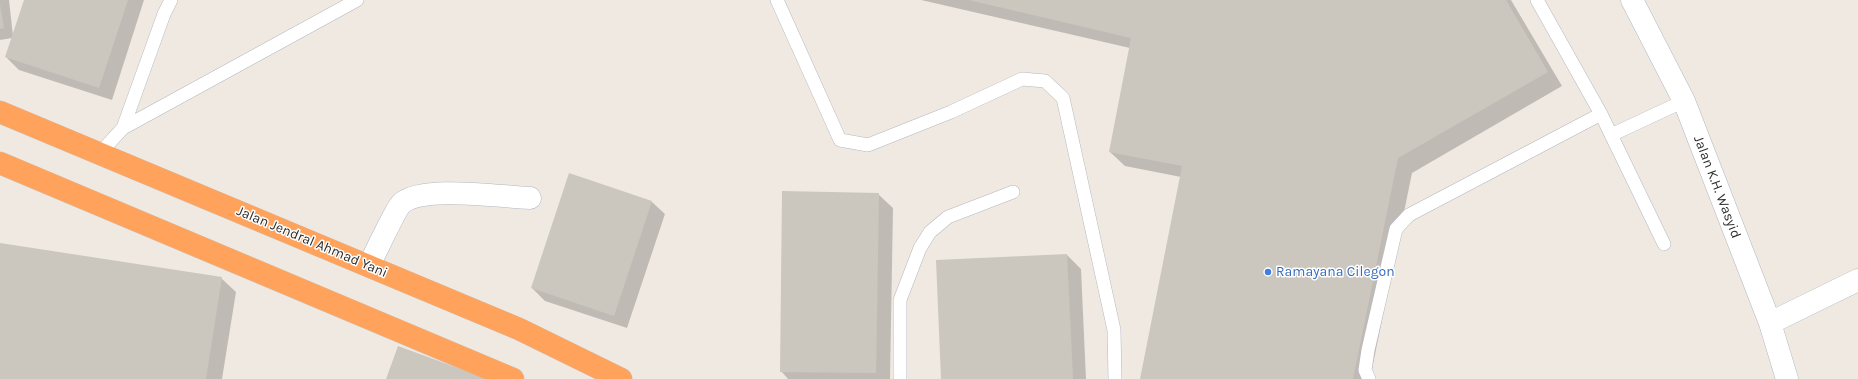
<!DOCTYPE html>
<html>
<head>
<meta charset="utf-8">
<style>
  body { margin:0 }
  canvas { display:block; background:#efe9e1 }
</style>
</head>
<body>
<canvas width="1858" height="379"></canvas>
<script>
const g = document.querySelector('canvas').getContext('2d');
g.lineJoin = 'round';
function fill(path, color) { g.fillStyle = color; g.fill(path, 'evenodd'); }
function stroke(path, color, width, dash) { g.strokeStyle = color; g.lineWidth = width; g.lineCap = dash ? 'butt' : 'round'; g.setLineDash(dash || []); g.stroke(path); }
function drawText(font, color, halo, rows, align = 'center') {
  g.font = font + ' Karla,sans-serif'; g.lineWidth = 3; g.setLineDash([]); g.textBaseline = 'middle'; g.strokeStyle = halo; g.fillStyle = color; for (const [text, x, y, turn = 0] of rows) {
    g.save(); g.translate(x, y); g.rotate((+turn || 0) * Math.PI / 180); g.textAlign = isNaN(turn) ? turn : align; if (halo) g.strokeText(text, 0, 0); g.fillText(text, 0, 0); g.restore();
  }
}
const shadow = new Path2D(`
  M0,0H9L13,36L25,0H144L112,100L19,70L6,57L12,38L0,40Z
  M921,0H1511L1562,86L1412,173L1370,379H1141L1181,177L1125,166L1110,152L1130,48Z
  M570,174L652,202L665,214L627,328L545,301L532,288Z
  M878,194L893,208L890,379H788L781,371Z
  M0,244L221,278L236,292L222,379H0Z
  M1067,255L1081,269L1086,379H942L937,261Z`);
const building = new Path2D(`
  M24,0H128L99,88L5,57Z
  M969,0H1506L1548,72L1398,158L1353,379H1140L1182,166L1109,152L1131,38Z
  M0,5L4,28L0,29Z
  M569,173L652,201L614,316L531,288Z
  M782,191L879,193L876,373L780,372Z
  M0,243L222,277L206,379H0Z
  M1067,254L1073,379H941L936,260Z
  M398,346L488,379H386Z`);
const lane = new Path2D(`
  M777,0L840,140L868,145L951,112L1022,79L1045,81L1063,98L1114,330L1115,379
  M1537,0L1601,114L1664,244
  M123,128L164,14L171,0
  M1611,135L1684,101
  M99,154L123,128L357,0
  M900,379V300L920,248L930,232L948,217L1013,192
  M1369,379L1365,370L1368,350L1396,229L1409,215L1601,114`);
const street = new Path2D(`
  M1632,0L1684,101L1770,323L1787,379
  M369,265C375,254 396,208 402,203C423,185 502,197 530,198
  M1770,323L1858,280`);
const highway = new Path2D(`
  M0,112L519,329L621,379
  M0,163L513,379`);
const markers = [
  [1268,272,4,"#3f7fe0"]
];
const streetNames = [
  ["Jalan K.H. Wasyid",1717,187,69],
  ["Jalan Jendral Ahmad Yani",312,242,23]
];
const shopNames = [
  ["Ramayana Cilegon",1276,272]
];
fill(shadow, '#0003');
fill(building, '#cbc7bf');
stroke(lane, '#b4b7c1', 14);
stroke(street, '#b4b7c1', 23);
stroke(highway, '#c9c9c9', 23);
stroke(lane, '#fff', 13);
stroke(street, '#fff', 22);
stroke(highway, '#ffa35c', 22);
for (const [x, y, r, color] of markers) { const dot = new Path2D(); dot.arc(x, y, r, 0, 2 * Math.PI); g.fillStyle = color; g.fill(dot); stroke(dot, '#fff', 1.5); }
drawText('14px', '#2e2e2e', '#fff', streetNames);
drawText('14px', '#366cbe', '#fff', shopNames, 'left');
</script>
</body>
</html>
